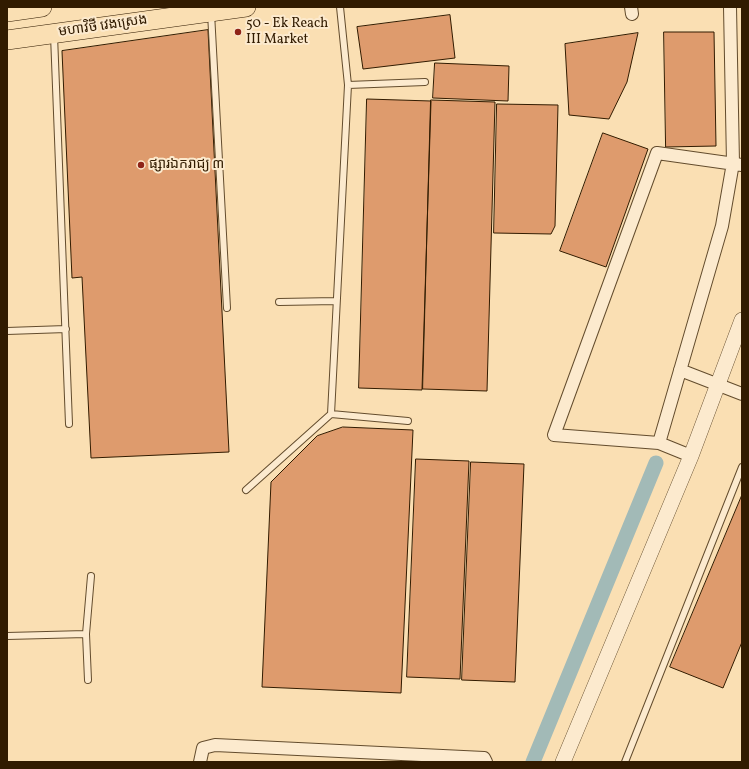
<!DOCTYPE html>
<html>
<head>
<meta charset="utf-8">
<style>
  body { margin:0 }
  #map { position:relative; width:749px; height:769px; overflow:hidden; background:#fadfb3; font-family:Vollkorn,serif }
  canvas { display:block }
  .frame { position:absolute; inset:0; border:8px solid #311b00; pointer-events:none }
</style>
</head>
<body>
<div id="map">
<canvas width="749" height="769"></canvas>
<div class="frame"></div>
</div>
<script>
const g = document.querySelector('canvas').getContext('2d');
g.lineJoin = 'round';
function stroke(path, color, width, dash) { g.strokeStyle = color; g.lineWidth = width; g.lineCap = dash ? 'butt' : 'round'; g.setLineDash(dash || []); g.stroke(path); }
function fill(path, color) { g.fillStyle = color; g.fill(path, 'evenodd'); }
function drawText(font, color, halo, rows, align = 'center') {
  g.font = font + ' Vollkorn,"Noto Sans Khmer",serif'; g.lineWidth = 4; g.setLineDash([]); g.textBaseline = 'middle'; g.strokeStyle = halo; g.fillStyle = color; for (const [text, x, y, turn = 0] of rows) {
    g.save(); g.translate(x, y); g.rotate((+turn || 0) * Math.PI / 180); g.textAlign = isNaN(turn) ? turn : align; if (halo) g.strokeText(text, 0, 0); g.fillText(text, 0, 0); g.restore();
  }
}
const canal = new Path2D(`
  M533,762L656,463`);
const building = new Path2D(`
  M450,15L455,58L363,69L357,27Z
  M208,30L229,452L91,458L82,277L72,278L62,51Z
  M664,32H714L716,146L666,147Z
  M638,33L627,82L609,119L569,115L565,44Z
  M435,63L509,66L508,101L433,98Z
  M367,99L431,101L422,390L359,388Z
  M431,100L495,102L487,391L423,389Z
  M497,104L558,105L555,226L551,234L494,233Z
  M603,133L648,149L606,267L560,251Z
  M343,427L413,430L401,693L262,687L271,482L317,436Z
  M416,459L469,461L460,679L407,677Z
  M471,462L524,464L515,682L462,680Z
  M742,495V642L723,688L670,667Z`);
const service = new Path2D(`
  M211,13L227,308
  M54,35L69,424
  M348,85L425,82
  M279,302L336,301
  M7,331L66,329
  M331,414L408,421
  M246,490L331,414L348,85L340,7
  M86,634L88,680
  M7,636L86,634L91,576
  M625,762L742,467`);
const minor = new Path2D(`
  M631,7L632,14
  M680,370L742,394
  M659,443L722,226L733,163L730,7
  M691,456L659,443L554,435L657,153L742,165
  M200,762L203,748L215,745L484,758L486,762`);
const tertiary = new Path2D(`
  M563,762L691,456L742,320`);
const primary = new Path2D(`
  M7,12L42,7
  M7,40L246,7`);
const markers = [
  [238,32,4,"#8f2418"],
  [141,165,4,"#8f2418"]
];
const poiNames = [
  ["50 - Ek Reach",246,24],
  ["III Market",246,40],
  ["ផ្សារឯករាជ្យ ៣",149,165]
];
const streetNames = [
  ["មហាវិថី វេងស្រេង",103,27,-8]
];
stroke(canal, '#a2bab7', 15);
fill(building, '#de9b6d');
stroke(building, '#311b00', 1);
stroke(service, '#634c2d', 8);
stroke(minor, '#634c2d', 14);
stroke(tertiary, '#634c2d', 16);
stroke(primary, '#311b00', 20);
stroke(service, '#fceace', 6);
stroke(minor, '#fceace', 12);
stroke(tertiary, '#fceace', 15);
stroke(primary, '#fadfb3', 19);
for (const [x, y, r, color] of markers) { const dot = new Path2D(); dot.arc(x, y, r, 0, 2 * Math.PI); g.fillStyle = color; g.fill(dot); stroke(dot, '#fceace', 1.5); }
drawText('14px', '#311b00', '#fceace', poiNames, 'left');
drawText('14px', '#311b00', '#fceace', streetNames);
</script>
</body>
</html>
